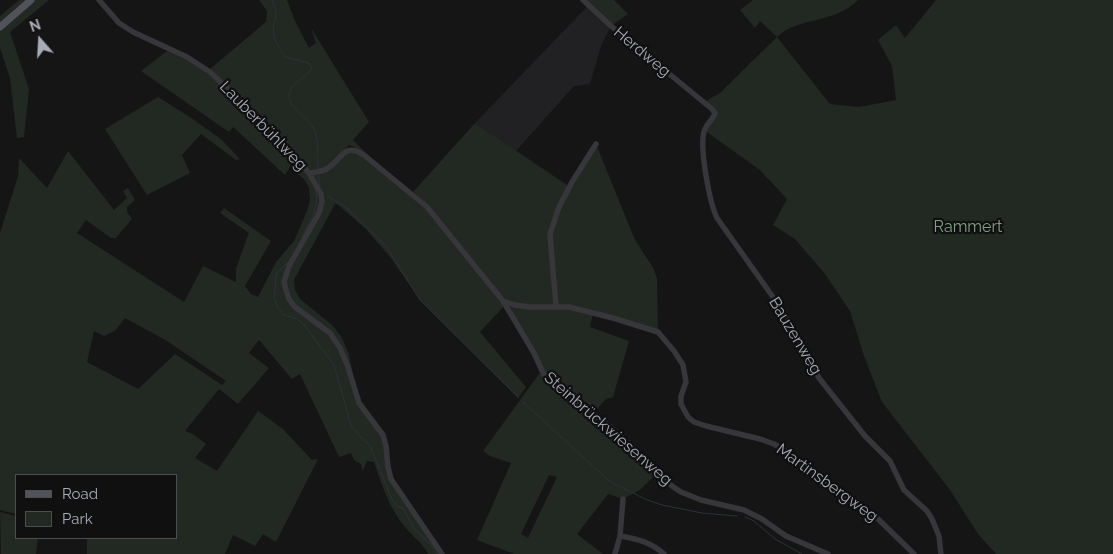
<!DOCTYPE html>
<html>
<head>
<meta charset="utf-8">
<style>
  body { margin:0 }
  #map { position:relative; width:1113px; height:554px; overflow:hidden; background:#151516; font-family:Raleway,sans-serif }
  canvas { display:block }
  .legend { position:absolute; left:15px; top:474px; width:162px; height:65px; box-sizing:border-box; background:#101011; border:1px solid #4c4e53; margin:0; padding:6px 9px; list-style:none; font-size:15px; color:#a7abb6 }
  .legend li { display:flex; align-items:center; gap:10px; height:25px }
  .legend b { width:25px; border:1px solid #4c4e53 }
  .north { position:absolute; left:15px; top:15px; width:50px; height:50px; -webkit-text-stroke:4px #101011; paint-order:stroke; rotate:341deg; font-size:14px; font-weight:700; line-height:20px; text-align:center; color:#a7abb6 }
  .north::after { content:''; display:block; margin:auto; width:18px; height:22px; background:#a7abb6; clip-path:polygon(50% 0,100% 100%,50% 72%,0 100%) }
</style>
</head>
<body>
<div id="map">
<canvas width="1113" height="554"></canvas>
<ul class="legend">
<li><b style="height:6px;background:#52535a"></b>Road</li>
<li><b style="height:14px;background:#212922"></b>Park</li>
</ul>
<div class="north">N</div>
</div>
<script>
const g = document.querySelector('canvas').getContext('2d');
g.lineJoin = 'round';
function fill(path, color) { g.fillStyle = color; g.fill(path, 'evenodd'); }
function stroke(path, color, width, dash) { g.strokeStyle = color; g.lineWidth = width; g.lineCap = dash ? 'butt' : 'round'; g.setLineDash(dash || []); g.stroke(path); }
function drawText(font, color, halo, rows, align = 'center') {
  g.font = font + ' Raleway,sans-serif'; g.lineWidth = 4.5; g.setLineDash([]); g.textBaseline = 'middle'; g.strokeStyle = halo; g.fillStyle = color; for (const [text, x, y, turn = 0] of rows) {
    g.save(); g.translate(x, y); g.rotate((+turn || 0) * Math.PI / 180); g.textAlign = isNaN(turn) ? turn : align; if (halo) g.strokeText(text, 0, 0); g.fillText(text, 0, 0); g.restore();
  }
}
const built = new Path2D(`
  M586,5L611,26L601,46L590,84L574,86L516,151L475,123L579,15L586,8Z`);
const green = new Path2D(`
  M19,0H49L10,32L29,89L24,137L17,138L10,78L0,48V16Z
  M259,0H287L295,21L309,48L316,43L311,28L369,122L353,140L376,163L356,148L349,145C337,156 323,179 305,167L268,122L210,69L266,22L267,11Z
  M586,0H614L628,14L611,26Z
  M753,0H858C835,24 799,16 777,37L830,104L859,107L896,100L892,66L878,40L896,25L905,38L936,0H1113V554H996L978,534L950,490L882,402L864,356L850,311L825,274L795,239L773,225L787,199L760,170L704,130L715,113L704,102L720,93L777,37L760,21L755,28L740,10Z
  M167,51C217,70 254,115 290,153C292,162 291,167 285,175L233,127L229,132L141,71Z
  M158,97L190,117L222,140L240,159L236,160L201,134L182,155L190,173L147,195L105,129Z
  M475,123L570,187L596,144L635,240L654,269L657,279L658,332L593,313L590,327L629,341L613,397L606,399L594,413L658,472L640,490L623,499L608,494L577,534L603,554H514L477,540L511,463L490,456L483,451L539,374L544,375L508,311L428,205L413,192ZM549,475L557,477L528,538L521,534Z
  M68,151L114,210L127,198L123,191L128,188L135,200L127,207V212L132,219L116,238H111L86,220L77,233L184,302L203,266L236,282V268L249,233L220,213L224,208L271,241L245,286L251,294L258,297L276,262L294,241L307,211L310,200L309,188L304,179L292,169L293,158L313,175L321,172L349,151L364,156L433,216L432,219L434,218L504,306L480,332L526,387L518,398L420,300L391,258L366,229L337,204H335L294,280L295,290L300,299L332,325L341,336L349,354L358,404L382,435L391,479L441,554H428C422,542 413,537 405,527C389,508 382,485 374,462L367,461L363,471L361,464L354,460L351,453L339,457L300,374L292,379L259,340L249,353L269,368L238,404L219,389L185,431L193,434L206,444L195,458L217,471L258,411L283,429L312,460L318,459L276,542L263,534L255,546L233,535L225,554H87V538H176V475H16V514L0,510V233L18,176L19,158L47,188ZM125,318L167,341L226,381L222,385L175,354L138,389L87,362L94,331L104,336L115,331Z
  M0,512L16,516V538H38L36,554H1Z`);
const stream = new Path2D(`
  M272,0C281,18 271,22 274,35C275,43 281,50 285,57L309,63L312,68C307,77 294,81 290,91C284,105 306,117 312,126C320,137 317,156 318,169
  M318,173L320,186
  M327,195L348,209L386,246L420,300L518,397
  M302,237C310,220 319,211 316,192
  M290,260L277,273L276,277L274,299L278,308L284,315L297,319L305,326L334,365L351,425L358,434L370,446L392,499L398,507L403,508L413,527L432,546L437,554
  M523,402L609,481L645,499L662,505L702,513L737,516
  M745,517L754,521L775,539L802,554`);
const minor = new Path2D(`
  M99,0L119,23L133,32L187,57L210,72L277,136L309,173L321,194L322,202L319,213L289,266L284,282L286,290L289,299L295,307L330,333L340,348L348,367L359,403L383,435L386,446L388,467L391,479L442,554
  M583,0L611,26L712,109L715,113C713,120 707,123 705,129C698,144 710,204 717,218L785,314L819,378L865,436L890,461L904,490L927,511L932,519L939,536L941,554
  M309,173C315,172 323,172 328,168C343,158 344,142 364,155L427,207L503,301L534,353L544,375L612,428L672,486L681,492L701,500L744,510L762,519L786,536L828,554
  M503,301L515,305L530,307H569L613,318L658,332L674,351L683,365L686,382L681,396V404L688,417L694,422L706,426L760,439L774,444L786,451L841,497L876,517L914,554
  M556,306L550,234L559,207L572,182L596,144
  M623,499L620,536C637,539 651,542 664,554
  M615,554L620,536`);
const major = new Path2D(`
  M0,27L31,0`);
const streetNames = [
  ["Herdweg",642,52,40],
  ["Lauberbühlweg",263,126,46],
  ["Bauzenweg",795,336,59],
  ["Steinbrückwiesenweg",608,429,41],
  ["Martinsbergweg",827,483,36]
];
const parkNames = [
  ["Rammert",968,227]
];
fill(built, '#212123');
fill(green, '#212922');
stroke(stream, '#2b323a', 1);
stroke(minor, '#36363b', 5.5);
stroke(major, '#52535a', 7);
drawText('16px', '#a7abb6', '#101011', streetNames);
drawText('16px', '#7fa083', '#101011', parkNames);
</script>
</body>
</html>
